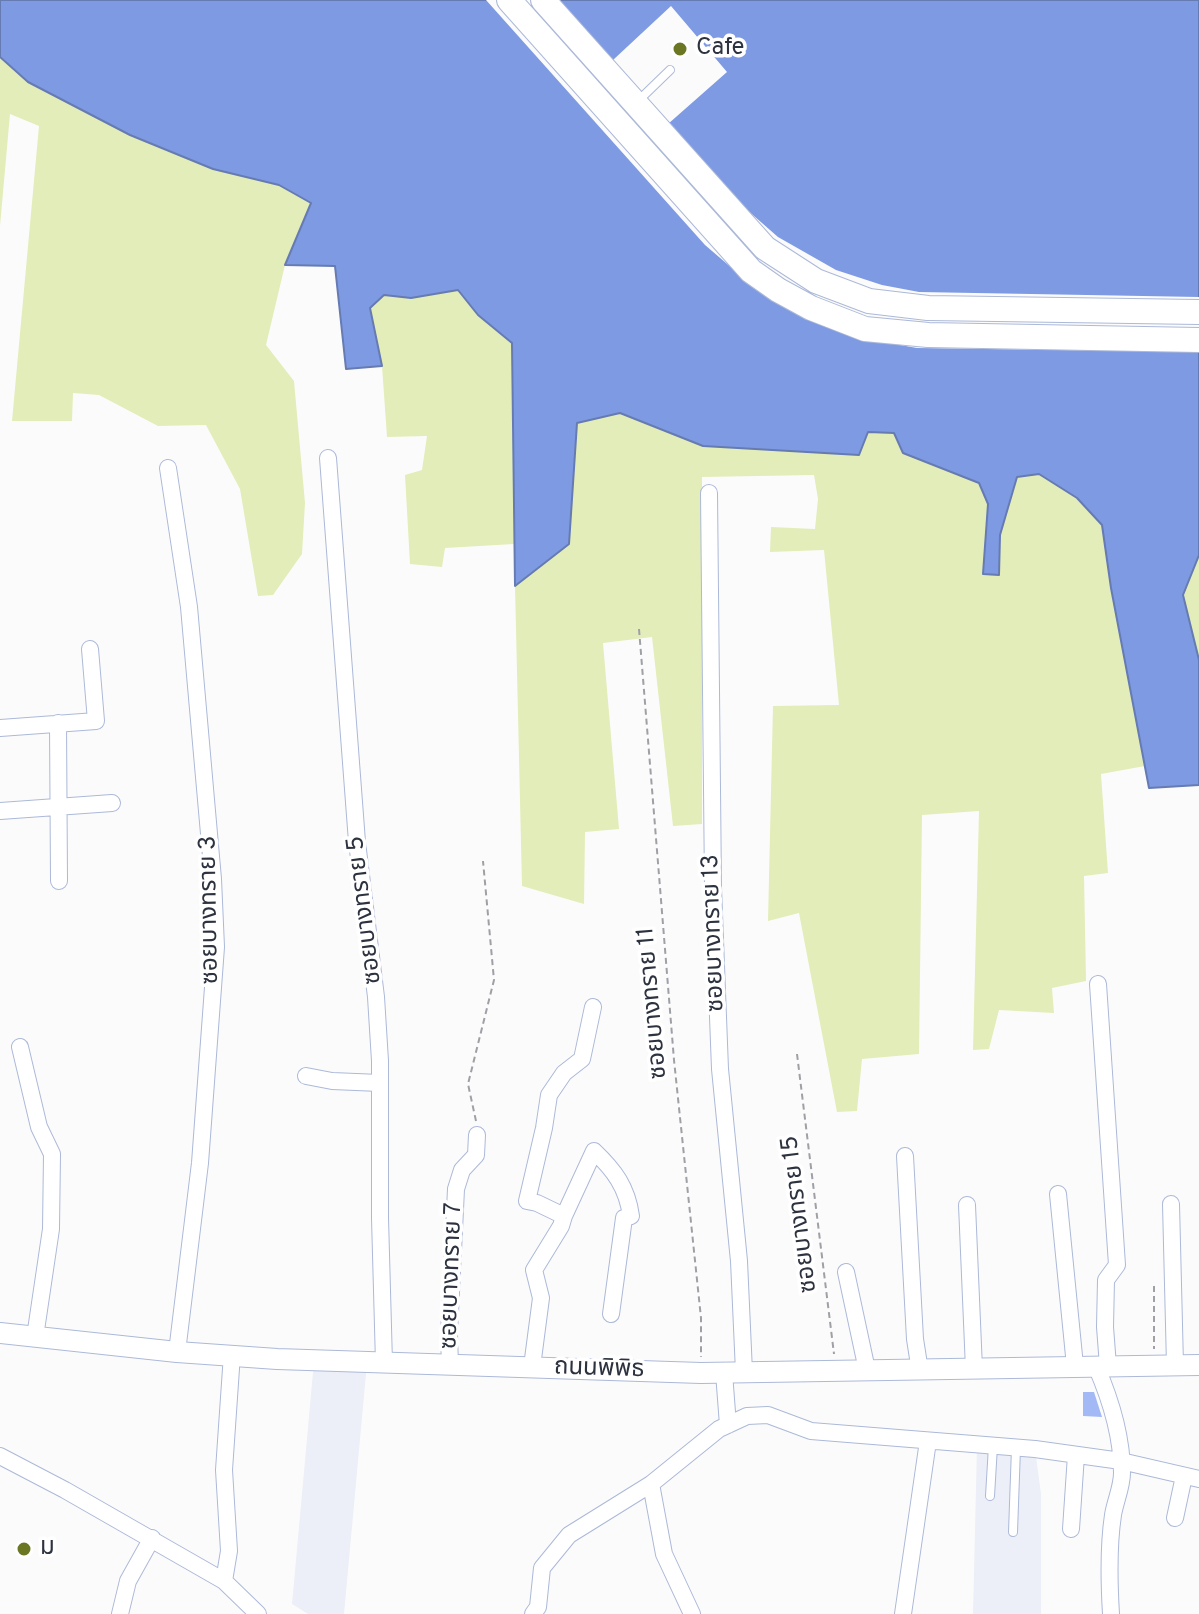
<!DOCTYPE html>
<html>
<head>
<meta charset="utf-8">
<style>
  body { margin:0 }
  canvas { display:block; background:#fbfbfb }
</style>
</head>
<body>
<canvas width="1199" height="1614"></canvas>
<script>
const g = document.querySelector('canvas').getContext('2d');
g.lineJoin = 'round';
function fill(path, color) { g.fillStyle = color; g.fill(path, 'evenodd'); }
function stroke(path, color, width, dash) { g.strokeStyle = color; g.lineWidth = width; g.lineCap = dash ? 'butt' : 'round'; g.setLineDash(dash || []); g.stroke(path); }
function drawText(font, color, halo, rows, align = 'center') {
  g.font = font + ' Overpass,"Noto Sans Thai",sans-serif'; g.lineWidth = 7; g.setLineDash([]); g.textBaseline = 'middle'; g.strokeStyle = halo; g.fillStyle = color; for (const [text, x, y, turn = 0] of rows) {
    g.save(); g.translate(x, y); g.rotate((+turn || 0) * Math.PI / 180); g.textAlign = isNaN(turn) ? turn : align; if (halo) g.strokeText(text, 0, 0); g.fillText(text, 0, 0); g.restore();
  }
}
const built = new Path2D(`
  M314,1361L367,1363L344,1614H308L292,1604Z
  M977,1445L1035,1449L1041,1494V1614H973Z`);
const green = new Path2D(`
  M0,57L28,82L213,169L279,185L311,203L285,265L266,345L294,381L305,503L302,554L273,595L258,596L240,489L206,425L158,426L99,395L73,393L72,421H12L39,126L10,114L0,226Z
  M458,290L478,315L512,343L514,544L445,548L442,567L410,564L405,475L422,470L427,436L387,437L382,366L370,308L384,295L411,298Z
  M620,413L703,446L868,432L894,433L903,453L979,483L988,504L984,574L999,575L1000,535L1017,477L1039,474L1077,498L1102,525L1145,766L1101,774L1108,873L1084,876L1086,981L1052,988L1054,1013L999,1010L989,1049L973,1050L979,811L922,815L919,1054L862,1059L857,1111L837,1112L799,913L768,921L773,706L839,705L824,550L770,552L771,527L815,529L818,499L814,475L702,477V824L673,826L652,637L603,643L619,829L585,832L584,904L522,886L515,586L569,544L577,423Z
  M1199,555V660L1183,595Z`);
const water = new Path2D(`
  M0,0H1199V555L1183,595L1199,660V785L1149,788L1111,588L1102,525L1077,498L1039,474L1017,477L1000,535L999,575L983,574L988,504L979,483L903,453L894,433L868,432L859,455L703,446L620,413L577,423L569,544L515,586L512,343L478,315L458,290L411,298L384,295L370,308L382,366L346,369L335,266L285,265L311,203L279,185L213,169L130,135L28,82L0,57Z`);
const pier = new Path2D(`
  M486,0H559L613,60L671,6L727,72L668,124L746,209L778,237L836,270L882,285L919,292L1199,297V352L917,348L883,342L799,314L761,293L705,245Z`);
const building = new Path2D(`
  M1083,1392H1094L1102,1417L1083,1416Z`);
const path = new Path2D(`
  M639,629L674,1060L701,1318V1357
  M797,1054L834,1354
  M476,1121L468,1084L494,980L483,861
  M1154,1286V1349`);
const service = new Path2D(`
  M638,101L670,70
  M990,1496L993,1446
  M1013,1532L1016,1448`);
const minor = new Path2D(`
  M328,458L357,842L376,997L380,1061V1218L384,1363
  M168,468L189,607L213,879L216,947L200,1163L177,1352
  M709,493L713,887L720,1069L739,1261L744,1372
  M58,723L59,881
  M0,728L96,721L90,649
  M0,811L112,803
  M1098,984L1117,1265L1106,1280L1105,1327L1108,1366
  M20,1047L39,1127L52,1154L51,1229L35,1337
  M306,1076L332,1081L380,1083
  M905,1156L915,1339L920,1371
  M1058,1194L1075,1366
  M1171,1204L1175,1365
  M967,1205L974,1369
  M564,1216L594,1151C614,1170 627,1187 631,1216L624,1218L611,1314
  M846,1272L867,1370
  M450,1366L449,1334L456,1189L462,1170L476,1155L477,1135
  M1096,1366C1110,1398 1122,1437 1122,1473C1122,1487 1115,1502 1113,1515C1108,1548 1109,1581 1111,1614
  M537,1368L533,1359L541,1298L534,1270L561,1226L564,1216L537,1203L527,1201L544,1128L549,1095L564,1073L582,1059L593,1007
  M724,1373L728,1425
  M0,1456L65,1490L224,1581L258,1614
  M651,1484L664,1554L692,1614
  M1175,1518L1184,1476
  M1071,1529L1076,1455
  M224,1581L229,1551L224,1470L232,1354
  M120,1614L128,1581L152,1538
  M533,1614L538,1607L542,1568L569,1535L651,1484L719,1429L747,1416L768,1415L811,1431L1035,1449L1121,1461L1199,1479
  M903,1614L928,1441`);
const tertiary = new Path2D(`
  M0,1333L177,1352L277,1359L701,1373L1199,1365`);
const secondary = new Path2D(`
  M509,0L751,271L778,290L811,308L865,329L928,335L1199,340
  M543,0L765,248L816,281L869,301L928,308L1199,312`);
const markers = [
  [680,49,8,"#6b7722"],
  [24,1549,8,"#6b7722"]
];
const poiNames = [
  ["Cafe",696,49],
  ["ม",40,1549]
];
const streetNames = [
  ["ซอยบางทราย 3",211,910,-91],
  ["ซอยบางทราย 5",366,910,-97],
  ["ซอยบางทราย 13",715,933,-92],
  ["ซอยบางทราย 11",654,1003,-95],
  ["ซอยบางทราย 15",801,1214,-97],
  ["ซอยบางทราย 7",453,1276,-88],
  ["ถนนพิพิธ",599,1370,2]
];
fill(built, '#eceff7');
fill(green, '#e3edb9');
fill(water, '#7e9ae3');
stroke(water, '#667bb2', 2);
fill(pier, '#fbfbfb');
fill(building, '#a2b9f6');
stroke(service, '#acb9d8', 10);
stroke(minor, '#acb9d8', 18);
stroke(tertiary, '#acb9d8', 22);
stroke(secondary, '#acb9d8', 26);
stroke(path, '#9ea0a6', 2, [6, 4]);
stroke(service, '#fff', 8);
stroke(minor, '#fff', 16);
stroke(tertiary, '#fff', 20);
stroke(secondary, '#fff', 24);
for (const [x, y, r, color] of markers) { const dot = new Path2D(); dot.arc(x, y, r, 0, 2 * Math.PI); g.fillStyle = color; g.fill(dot); stroke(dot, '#fff', 3); }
drawText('24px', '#2d323f', '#fff', poiNames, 'left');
drawText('24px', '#2d323f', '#fff', streetNames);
</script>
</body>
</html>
